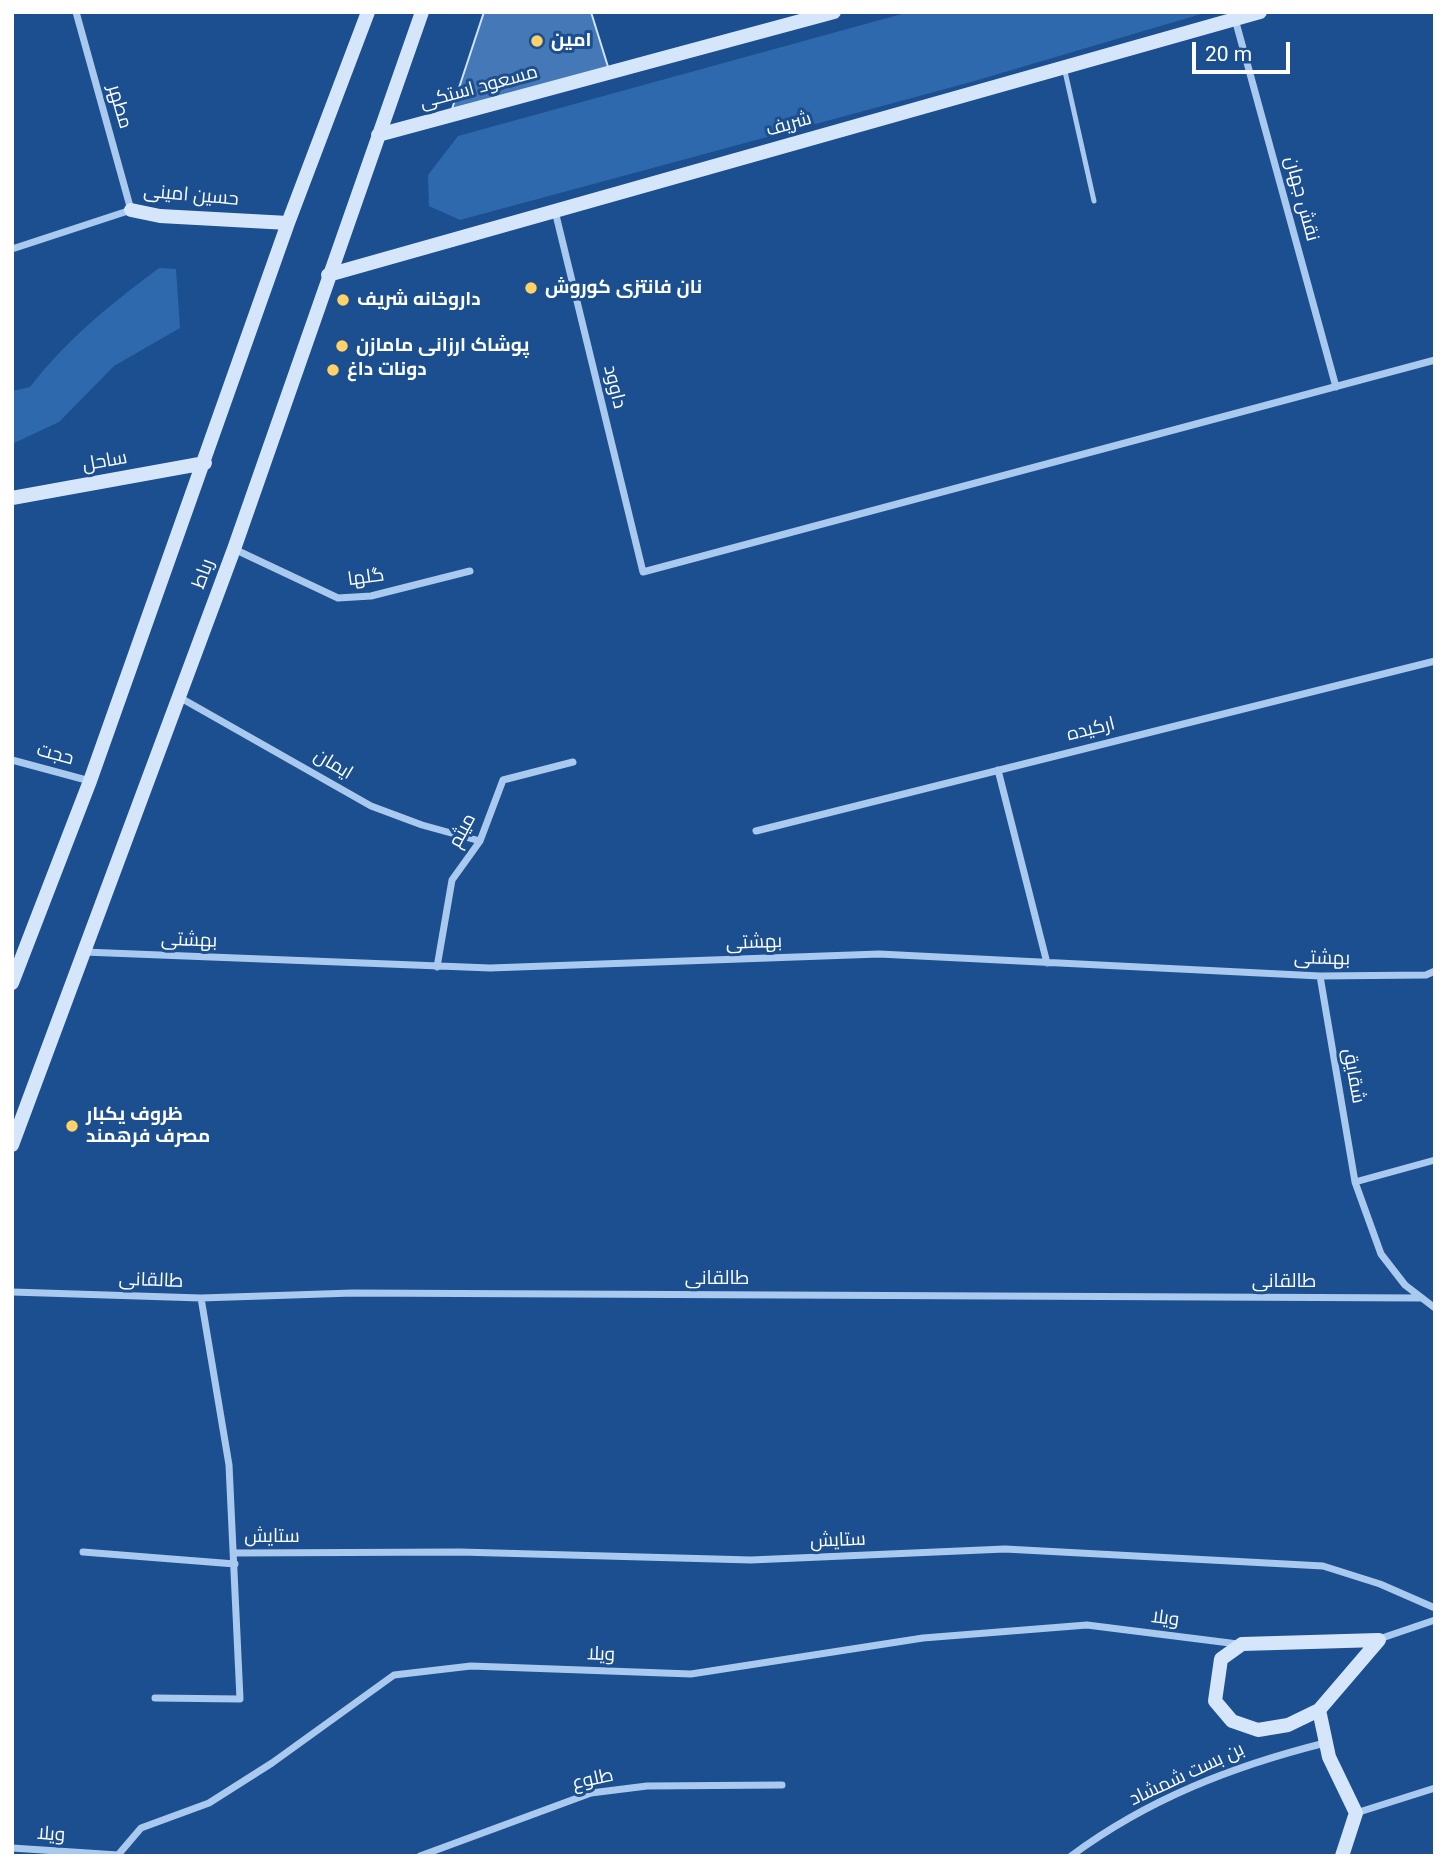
<!DOCTYPE html>
<html>
<head>
<meta charset="utf-8">
<style>
  body { margin:0 }
  #map { position:relative; width:1447px; height:1868px; overflow:hidden; background:#1b4f8f; font-family:Roboto,sans-serif }
  canvas { display:block }
  .frame { position:absolute; inset:0; border:14px solid #fff; pointer-events:none }
  .scale { position:absolute; left:1192px; top:42px; width:98px; height:32px; box-sizing:border-box; border:4px solid #fff; border-top:0; padding-left:9px; font-size:21px; line-height:24px; white-space:nowrap; color:#fff; -webkit-text-stroke:5px #1b4f8f; paint-order:stroke }
</style>
</head>
<body>
<div id="map">
<canvas width="1447" height="1868"></canvas>
<div class="frame"></div>
<div class="scale">20 m</div>
</div>
<script>
const g = document.querySelector('canvas').getContext('2d');
g.lineJoin = 'round';
function fill(path, color) { g.fillStyle = color; g.fill(path, 'evenodd'); }
function stroke(path, color, width, dash) { g.strokeStyle = color; g.lineWidth = width; g.lineCap = dash ? 'butt' : 'round'; g.setLineDash(dash || []); g.stroke(path); }
function drawText(font, color, halo, rows, align = 'center') {
  g.font = font + ' Roboto,Cairo,sans-serif'; g.lineWidth = 6; g.setLineDash([]); g.textBaseline = 'middle'; g.strokeStyle = halo; g.fillStyle = color; for (const [text, x, y, turn = 0] of rows) {
    g.save(); g.translate(x, y); g.rotate((+turn || 0) * Math.PI / 180); g.textAlign = isNaN(turn) ? turn : align; if (halo) g.strokeText(text, 0, 0); g.fillText(text, 0, 0); g.restore();
  }
}
const green = new Path2D(`
  M909,12H1208L971,82L460,220L429,206L428,175L458,136Z
  M159,268L176,269L180,328L114,366L59,422L12,444V391L30,387C67,339 111,304 159,268Z`);
const building = new Path2D(`
  M484,12H591L609,70L452,109Z`);
const lane = new Path2D(`
  M1064,67L1094,201`);
const street = new Path2D(`
  M1235,19L1336,387
  M555,211L643,572L1435,360
  M12,249L131,210L76,12
  M234,549L338,598L371,596L470,571
  M179,697L371,806L422,825L480,841
  M12,760L90,781
  M998,770L1047,963
  M756,831L1435,661
  M84,952L490,968L879,954L1320,976L1426,975L1435,971
  M437,967L452,880L480,841L503,780L573,762
  M1320,976L1355,1182L1381,1254L1405,1285L1435,1308
  M1355,1182L1435,1160
  M12,1292L201,1298L353,1293L1422,1298
  M83,1552L235,1564
  M234,1553L460,1552L751,1560L1005,1549L1323,1566L1380,1584L1435,1608
  M1379,1639L1435,1620
  M155,1698L240,1699L229,1465L201,1298
  M1356,1813L1435,1788
  M12,1848L118,1855L141,1828L209,1803L272,1763L394,1675L471,1666L691,1674L923,1638L1087,1625L1238,1644
  M420,1856L591,1793L647,1786L782,1785
  M1071,1856C1148,1799 1233,1766 1325,1743`);
const secondary = new Path2D(`
  M378,135L834,12
  M131,210L160,216L288,223
  M328,275L1260,12
  M12,498L205,463
  M12,983L90,781L288,223L368,12
  M12,1145L234,549L422,12
  M1379,1640L1319,1710L1288,1725L1258,1730L1232,1721L1215,1701L1221,1659L1242,1644Z
  M1319,1710L1329,1757L1356,1813L1342,1856`);
const markers = [
  [537,41,7,"#ffd166"],
  [531,288,7,"#ffd166"],
  [343,300,7,"#ffd166"],
  [342,346,7,"#ffd166"],
  [333,370,7,"#ffd166"],
  [72,1126,7,"#ffd166"]
];
const poiNames = [
  ["امین",551,41],
  ["نان فانتزی کوروش",545,288],
  ["داروخانه شریف",357,300],
  ["پوشاک ارزانی مامازن",356,346],
  ["دونات داغ",347,370],
  ["ظروف یکبار",86,1115],
  ["مصرف فرهمند",86,1137]
];
const streetNames = [
  ["مسعود استکی",479,88,-15],
  ["مطهر",119,107,74],
  ["شریف",789,125,-16],
  ["حسین امینی",191,196,5],
  ["نقش جهان",1301,199,75],
  ["داوود",614,387,76],
  ["ساحل",105,462,-10],
  ["رباط",204,574,-70],
  ["گلها",366,578,-8],
  ["ارکیده",1091,730,-14],
  ["حجت",55,755,15],
  ["ایمان",333,765,31],
  ["میثم",463,831,-62],
  ["بهشتی",189,941,2],
  ["بهشتی",754,943,-2],
  ["بهشتی",1322,959,1],
  ["شقایق",1353,1076,80],
  ["طالقانی",717,1279],
  ["طالقانی",151,1281,2],
  ["طالقانی",1284,1282],
  ["ستایش",272,1537],
  ["ستایش",838,1541,-2],
  ["ویلا",1165,1619,7],
  ["ویلا",601,1655,2],
  ["بن بست شمشاد",1187,1775,-25],
  ["طلوع",593,1780,-12],
  ["ویلا",51,1835,4]
];
fill(green, '#2e69ad');
fill(building, '#4478b7');
stroke(building, '#cfe3fa', 2);
stroke(lane, '#a9c9ee', 5);
stroke(street, '#a9c9ee', 7);
stroke(secondary, '#d6e6fa', 14);
for (const [x, y, r, color] of markers) { const dot = new Path2D(); dot.arc(x, y, r, 0, 2 * Math.PI); g.fillStyle = color; g.fill(dot); stroke(dot, '#1b4f8f', 2.5); }
drawText('bold 19px', '#fff', '#1b4f8f', poiNames, 'left');
drawText('19px', '#fff', '#1b4f8f', streetNames);
</script>
</body>
</html>
